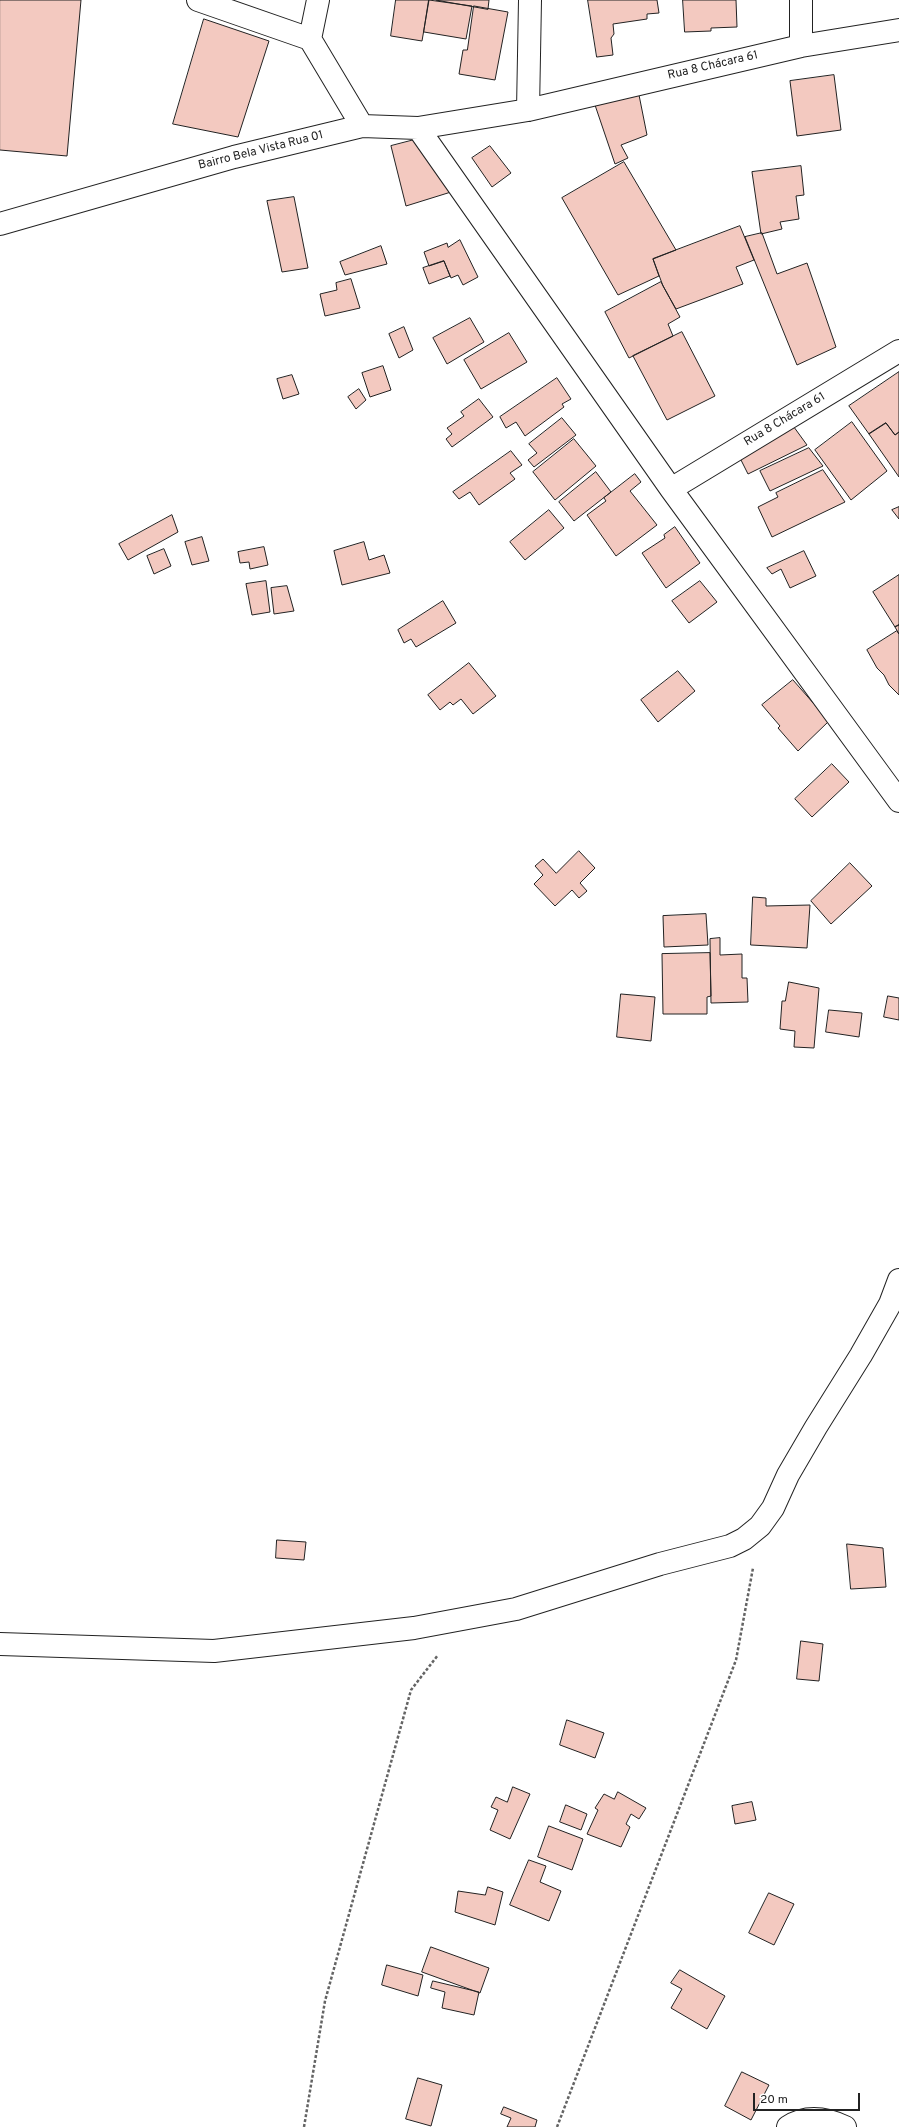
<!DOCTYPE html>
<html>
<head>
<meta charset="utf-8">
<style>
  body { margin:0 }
  #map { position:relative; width:899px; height:2127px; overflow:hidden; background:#fff; font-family:Overpass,sans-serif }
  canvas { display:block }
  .scale { position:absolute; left:753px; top:2093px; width:107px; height:18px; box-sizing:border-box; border:2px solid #222; border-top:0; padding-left:5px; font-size:12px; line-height:14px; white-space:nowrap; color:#222; -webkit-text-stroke:3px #fff; paint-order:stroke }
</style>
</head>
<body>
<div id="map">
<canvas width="899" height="2127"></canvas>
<div class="scale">20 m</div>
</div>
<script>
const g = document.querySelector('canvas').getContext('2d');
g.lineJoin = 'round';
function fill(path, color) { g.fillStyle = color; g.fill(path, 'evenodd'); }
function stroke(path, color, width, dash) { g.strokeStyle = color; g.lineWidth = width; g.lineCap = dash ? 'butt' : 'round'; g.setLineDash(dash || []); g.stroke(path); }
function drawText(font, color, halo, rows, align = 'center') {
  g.font = font + ' Overpass,sans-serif'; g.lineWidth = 3; g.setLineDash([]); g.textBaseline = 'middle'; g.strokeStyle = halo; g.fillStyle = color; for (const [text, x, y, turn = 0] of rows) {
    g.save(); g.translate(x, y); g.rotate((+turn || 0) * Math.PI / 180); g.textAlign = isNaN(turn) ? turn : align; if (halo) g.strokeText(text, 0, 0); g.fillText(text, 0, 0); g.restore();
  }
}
const building = new Path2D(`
  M0,0H81L67,156L0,150Z
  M396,0H429L422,41L391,36Z
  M429,0L472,6L466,39L424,32Z
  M436,0H489L488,9Z
  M588,0H657L659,13L647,14V19L613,24L614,34L611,38L613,55L597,57Z
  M683,0H736L737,27L711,28V31L685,32Z
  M474,6L508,12L495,80L459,74L463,50H467Z
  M204,19L269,41L238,137L173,124Z
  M834,75L841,130L797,136L790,81Z
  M639,95L647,135L621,145L628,158L615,164L595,105Z
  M418,139L451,192L406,206L391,146Z
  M490,146L511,173L492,187L472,158Z
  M624,162L676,250L653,259L659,276L618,295L562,198Z
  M801,166L804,195L796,196L799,219L780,222L782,229L761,234L752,172Z
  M294,197L308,268L282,272L267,201Z
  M740,226L754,260L736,267L743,284L676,309L663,286L653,259Z
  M762,233L777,274L807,263L836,347L797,365L745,237Z
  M460,240L478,277L463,285L458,275L451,278L444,261L429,266L424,252L447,243L448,247Z
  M381,246L387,264L345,275L340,262Z
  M444,261L450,276L429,284L423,268Z
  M351,279L360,308L325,316L320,294L337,290L336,283Z
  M661,282L680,317L668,324L673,336L629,358L605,312Z
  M470,318L484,342L447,364L433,338Z
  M404,327L413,350L399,358L389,334Z
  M682,332L715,396L667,420L633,356Z
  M509,333L527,362L481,389L464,360Z
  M383,366L391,390L370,397L362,373Z
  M899,372V432L895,435L886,423L869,434L849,406Z
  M292,375L299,394L283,399L277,379Z
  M557,378L571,399L562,404L564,407L525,436L516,422L506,428L500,417Z
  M359,389L366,400L356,409L348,397Z
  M479,399L493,417L452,447L446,439L452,434L447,428L464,416L461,412Z
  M562,418L576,435L534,467L528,460L537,453L529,444Z
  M852,422L887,471L851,500L815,450Z
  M791,423L807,445L748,474L736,450Z
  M886,423L895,435L899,432V477L869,434Z
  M574,439L596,466L555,500L533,472Z
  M809,448L823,466L770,491L760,471Z
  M511,451L522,465L510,473L515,479L479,505L470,492L459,499L453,492Z
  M823,470L845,502L772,537L758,507L778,497L776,493Z
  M596,472L611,492L574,521L559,502Z
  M635,474L641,482L630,491L657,525L616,556L587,515L606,501L604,498Z
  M899,507V519L892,510Z
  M549,510L564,528L525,560L510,542Z
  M172,515L178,532L128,560L119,544Z
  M675,527L700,563L666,588L642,553L665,538L664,535Z
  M202,537L209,561L192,565L185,542Z
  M364,542L369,560L384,555L390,573L342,585L334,551Z
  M264,547L268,565L250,569L249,562L240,563L238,552Z
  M164,549L171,566L154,574L147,556Z
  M804,551L816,576L790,588L781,569L772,574L767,568Z
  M899,575V625L895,627L873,592Z
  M266,581L270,612L252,615L246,584Z
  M700,581L717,602L689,623L672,601Z
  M287,586L294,611L274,614L271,588Z
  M443,601L456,623L416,647L411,639L404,643L398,630Z
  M899,625V634L895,627Z
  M897,631L899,634V695L889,685L884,675L877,668L867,650Z
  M469,663L496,696L473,714L461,699L453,705L450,702L440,710L428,695Z
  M678,671L695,691L658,722L641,700Z
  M793,680L829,721L798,751L778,728L780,726L762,705Z
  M832,764L849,782L812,817L795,799Z
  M579,851L595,868L580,883L587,891L579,898L572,890L555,906L534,884L543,875L535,866L543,859L556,873Z
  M850,863L872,886L831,924L811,901Z
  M753,897L766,898V906L810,905L807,948L751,945Z
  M706,914L708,945L664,947L663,916Z
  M720,938V955L742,954V978H747L748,1002L711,1003L710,939Z
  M710,953L711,996L707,997V1014H663L662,954Z
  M789,982L819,988L814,1048L794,1047L795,1031L780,1029L782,1001H785Z
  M621,994L655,997L651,1041L617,1037Z
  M888,996L899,998V1020L884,1017Z
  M829,1010L862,1013L859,1037L826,1032Z
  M277,1540L306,1542L304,1560L276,1558Z
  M847,1544L883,1548L886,1587L851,1589Z
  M801,1641L823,1644L819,1681L797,1679Z
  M567,1720L604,1733L595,1758L560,1745Z
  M513,1787L530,1794L510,1839L490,1830L498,1810L491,1807L496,1797L507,1802Z
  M618,1792L646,1808L639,1819L631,1814L626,1824L630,1827L621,1847L587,1834L598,1810L595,1808L604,1794L614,1799Z
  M752,1802L756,1820L735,1824L732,1806Z
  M566,1805L587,1814L581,1830L560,1822Z
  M549,1826L583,1839L572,1870L538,1857Z
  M529,1860L546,1866L540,1882L561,1891L549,1921L510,1905Z
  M488,1887L503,1892L495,1925L455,1912L458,1891L485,1895Z
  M769,1893L794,1904L774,1945L749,1933Z
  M431,1947L489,1968L480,1993L422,1972Z
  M387,1965L423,1975L418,1996L382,1985Z
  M680,1970L725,1996L707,2029L671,2008L682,1989L671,1983Z
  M433,1981L479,1992L474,2015L442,2008L445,1992L431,1988Z
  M742,2072L769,2085L751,2120L725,2106Z
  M418,2078L442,2085L431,2126L406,2119Z
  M504,2107L537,2120L535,2127H507L511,2118L501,2114Z`);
const path = new Path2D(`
  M304,2127L325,2001L411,1690L438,1655
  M557,2127L736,1660L753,1568`);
const minor = new Path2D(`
  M198,0L310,39L318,0
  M801,0V46
  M310,39L362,126
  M528,110L530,0
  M418,128L671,489L899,801
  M0,224L234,157L362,126L418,128L528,110L801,46L899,30
  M671,489L899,351
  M0,1644L214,1651L414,1628L516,1609L660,1564L730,1546L744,1539L760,1526L773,1508L788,1475L816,1427L861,1355L890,1304L899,1280
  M788,2127C806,2115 826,2118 845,2127`);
const streetNames = [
  ["Rua 8 Chácara 61",713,66,-13],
  ["Bairro Bela Vista Rua 01",261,151,-14],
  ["Rua 8 Chácara 61",785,420,-31]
];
fill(building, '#f3c9c0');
stroke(building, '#222', 1);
stroke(minor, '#222', 24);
stroke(path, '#646464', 2.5, [3, 2]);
stroke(minor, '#fff', 22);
drawText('12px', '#222', '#fff', streetNames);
</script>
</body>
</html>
